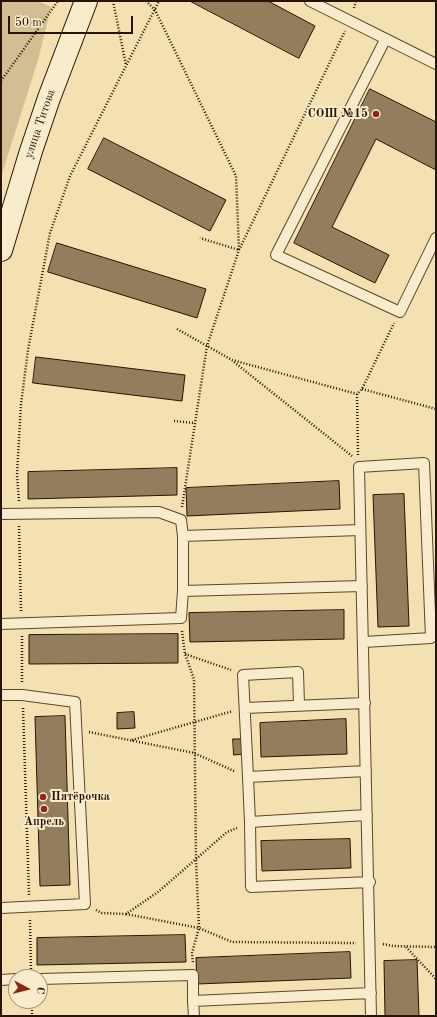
<!DOCTYPE html>
<html>
<head>
<meta charset="utf-8">
<style>
  body { margin:0 }
  #map { position:relative; width:437px; height:1017px; overflow:hidden; background:#f4e1b1; font-family:"Old Standard TT",serif }
  canvas { display:block }
  .frame { position:absolute; inset:0; border:2px solid #281300; pointer-events:none }
  .north { position:absolute; left:8px; top:969px; width:40px; height:40px; box-sizing:border-box; background:#f8eccc; border:1px solid #a5957a; border-radius:50%; rotate:97deg; font-size:11px; font-weight:700; line-height:16px; text-align:center; color:#281300 }
  .north::after { content:''; display:block; margin:auto; width:14px; height:18px; background:#8f2418; clip-path:polygon(50% 0,100% 100%,50% 72%,0 100%) }
  .scale { position:absolute; left:8px; top:16px; width:125px; height:18px; box-sizing:border-box; border:2px solid #281300; border-top:0; padding-left:5px; font-size:12px; line-height:14px; white-space:nowrap; color:#281300; -webkit-text-stroke:3px #f8eccc; paint-order:stroke }
</style>
</head>
<body>
<div id="map">
<canvas width="437" height="1017"></canvas>
<div class="frame"></div>
<div class="north">С</div>
<div class="scale">50 m</div>
</div>
<script>
const g = document.querySelector('canvas').getContext('2d');
g.lineJoin = 'round';
function fill(path, color) { g.fillStyle = color; g.fill(path, 'evenodd'); }
function stroke(path, color, width, dash) { g.strokeStyle = color; g.lineWidth = width; g.lineCap = dash ? 'butt' : 'round'; g.setLineDash(dash || []); g.stroke(path); }
function drawText(font, color, halo, rows, align = 'center') {
  g.font = font + ' "Old Standard TT",serif'; g.lineWidth = 4; g.setLineDash([]); g.textBaseline = 'middle'; g.strokeStyle = halo; g.fillStyle = color; for (const [text, x, y, turn = 0] of rows) {
    g.save(); g.translate(x, y); g.rotate((+turn || 0) * Math.PI / 180); g.textAlign = isNaN(turn) ? turn : align; if (halo) g.strokeText(text, 0, 0); g.fillText(text, 0, 0); g.restore();
  }
}
const green = new Path2D(`
  M1,1H38L51,7L38,60L1,177Z`);
const building = new Path2D(`
  M190,1H268L315,26L299,58Z
  M370,89L436,122V170L376,139L332,227L389,255L375,283L294,243Z
  M104,138L226,200L210,231L88,169Z
  M57,243L206,289L197,318L48,272Z
  M36,357L185,375L182,401L33,383Z
  M177,468V495L28,499V472Z
  M339,481L340,509L187,516L186,488Z
  M404,494L409,626L378,627L373,495Z
  M344,610V639L190,642L189,613Z
  M178,634V663L29,664V635Z
  M134,712L135,728L117,729V713Z
  M65,716L70,885L40,886L35,717Z
  M346,719L347,754L261,757L260,723Z
  M233,739H244L245,754L234,755Z
  M350,839L351,868L262,871L261,841Z
  M185,935L186,962L37,965V938Z
  M350,952L351,978L197,984L196,958Z
  M417,960L419,1016H385L384,961Z`);
const path = new Path2D(`
  M113,1L126,65
  M146,1L155,10L236,176L239,250L200,238
  M354,8L356,1
  M1,81L58,1
  M177,329L232,360L357,394
  M234,362L352,456
  M362,389L436,409
  M174,421L195,423
  M358,455L357,394L362,389L394,323
  M19,501L17,475L21,404L28,350L50,233L70,176L159,1
  M182,507L207,346L239,250L345,31
  M19,526L21,611
  M182,631L185,654L194,679L196,860L199,928L192,953L193,963
  M22,636V683
  M185,654L231,670
  M23,708L29,895
  M89,732L194,753L234,771
  M132,740L233,711
  M96,910L102,913L126,914L158,892L227,832L237,828
  M126,914L199,928L232,942L356,943
  M30,920L31,971
  M383,944L393,946L436,947
  M406,947L436,979
  M32,1001V1016`);
const service = new Path2D(`
  M310,1L436,64
  M385,40L276,255L400,312L436,238
  M1,514L159,512L181,520L183,536L360,530
  M183,536V591
  M1,624L181,618L183,591L362,586
  M364,642L431,638L424,463L359,467L371,1016
  M1,695H22L75,702L85,904L1,908
  M245,708L365,703
  M366,771L248,777L250,822L367,815
  M248,777L243,675L298,672L299,705
  M250,822L251,887L370,882
  M40,979L193,975V1001L371,993
  M1,980L16,979
  M193,1001L194,1016`);
const secondary = new Path2D(`
  M1,250L31,151L49,98L86,1`);
const markers = [
  [376,114,4,"#8f2418"],
  [43,797,4,"#8f2418"],
  [44,809,4,"#8f2418"]
];
const poiNames = [
  ["СОШ №15",368,114],
  ["Пятёрочка",51,797,"left"],
  ["Апрель",44,822,"center"]
];
const streetNames = [
  ["улица Титова",40,124,-71]
];
fill(green, '#d1be93');
fill(building, '#927e5c');
stroke(building, '#281300', 1);
stroke(service, '#5b462c', 12);
stroke(secondary, '#281300', 24);
stroke(path, '#281300', 2.5, [1, 2]);
stroke(service, '#f8eccc', 10);
stroke(secondary, '#f8eccc', 22);
for (const [x, y, r, color] of markers) { const dot = new Path2D(); dot.arc(x, y, r, 0, 2 * Math.PI); g.fillStyle = color; g.fill(dot); stroke(dot, '#f8eccc', 1.5); }
drawText('bold 12px', '#281300', '#f8eccc', poiNames, 'right');
drawText('12px', '#281300', '#f8eccc', streetNames);
</script>
</body>
</html>
